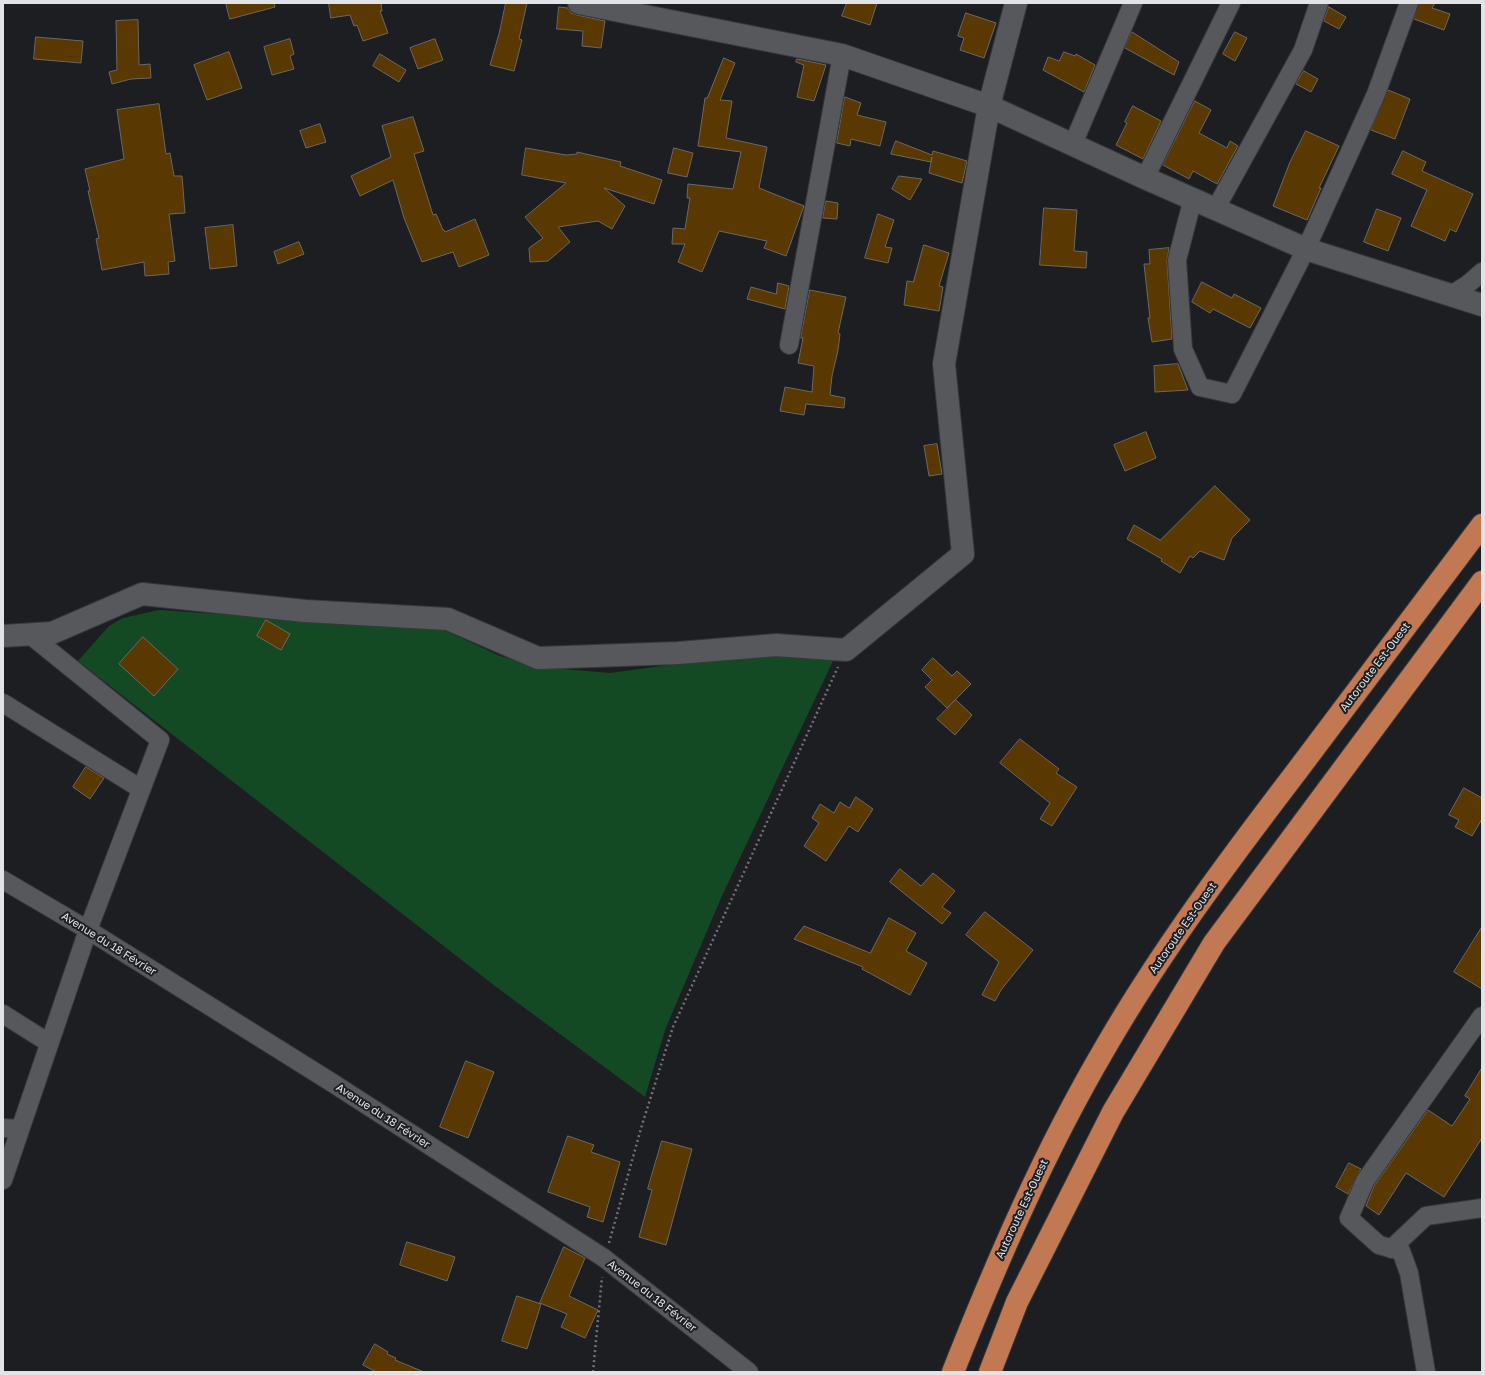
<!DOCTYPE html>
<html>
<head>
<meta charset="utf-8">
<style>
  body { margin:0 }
  #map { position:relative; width:1485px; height:1375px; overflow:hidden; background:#1d1e22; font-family:"Golos Text",sans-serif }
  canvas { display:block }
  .frame { position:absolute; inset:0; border:4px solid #e2e3e6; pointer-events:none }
</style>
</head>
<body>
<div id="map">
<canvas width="1485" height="1375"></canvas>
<div class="frame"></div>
</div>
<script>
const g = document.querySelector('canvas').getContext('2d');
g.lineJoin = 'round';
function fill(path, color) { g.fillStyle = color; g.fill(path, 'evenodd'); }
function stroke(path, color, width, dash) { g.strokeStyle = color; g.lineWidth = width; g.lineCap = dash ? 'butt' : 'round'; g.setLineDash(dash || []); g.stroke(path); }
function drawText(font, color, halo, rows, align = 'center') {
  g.font = font + ' "Golos Text",sans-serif'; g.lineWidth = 4; g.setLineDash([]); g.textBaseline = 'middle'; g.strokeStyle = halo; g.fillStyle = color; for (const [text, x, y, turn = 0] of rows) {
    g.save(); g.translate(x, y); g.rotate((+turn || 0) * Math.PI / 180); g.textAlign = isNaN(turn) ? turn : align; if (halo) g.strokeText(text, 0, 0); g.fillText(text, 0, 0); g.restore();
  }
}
const green = new Path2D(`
  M159,610L442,629L500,656L542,667L610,673L758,653L828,655L833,661L721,898L665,1030L645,1097L495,986L78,661L109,626L123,618Z`);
const building = new Path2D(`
  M226,3H274L275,7L230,19Z
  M329,3H381L382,11H380L388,33L363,41L357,25L354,26L350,15L331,18Z
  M506,3H527L519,39L522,40L514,71L490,65L499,34Z
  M847,3H877L870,25L842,16Z
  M1419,3H1435L1432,8L1450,14L1444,30L1414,19Z
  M559,7L568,8L571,13L577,15L605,21L601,48L582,46L583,31L557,29Z
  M1329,7L1346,17L1339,29L1324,21Z
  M966,13L996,23L984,58L960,50L964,38L958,36Z
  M138,20L139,65L150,64L151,78L131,79L112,84L109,72L117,70L116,21Z
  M1132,32L1179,62L1174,75L1125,48Z
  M1235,32L1247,38L1235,61L1223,54Z
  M36,37L83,41L81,63L34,59Z
  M290,39L294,54L290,56L294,69L272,75L264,47Z
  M435,39L443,60L418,69L410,48Z
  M229,52L242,88L207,100L194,65Z
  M1064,52L1075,56L1076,54L1095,65L1084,92L1043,70L1048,57L1059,61Z
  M380,54L406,70L399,82L373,66Z
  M724,58L735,63L720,100L732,101L726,138L767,147L759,188L804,206L786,256L764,248L767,241L719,231L702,272L678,262L685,244H672L673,228L685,229L690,198H687L688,184L733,189L741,152L698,146L705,98H707Z
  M797,59L826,65L814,101L797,97L804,65L796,62Z
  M1304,71L1318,79L1311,92L1296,84Z
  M1388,90L1410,99L1395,139L1371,130Z
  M845,97L861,103L857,115L886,122L880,146L851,139L850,146L837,143Z
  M1195,101L1211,110L1199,133L1227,148L1230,141L1238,146L1217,184L1193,171L1189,179L1163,165Z
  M159,104L166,154L170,153L174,176H182L185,213L169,214L175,261L168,262L169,274L145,276L144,262L102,270L96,239L99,238L88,191H90L85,169L124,159L117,110Z
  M1133,106L1161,121L1143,159L1116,145L1127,123L1125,122Z
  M413,117L424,151L414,154L433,215L436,214L443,230H444L445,232L475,219L489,255L459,267L453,252L422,262L404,218L393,180L360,196L351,176L391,157L382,126Z
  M320,124L326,142L306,148L300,131Z
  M1306,131L1339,146L1319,188H1321L1307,220L1273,206L1290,162Z
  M896,141L932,155L933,151L967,161L962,183L929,173L932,157L931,162L891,154Z
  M526,148L566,155L577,154V152L621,162L620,166L662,180L654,204L604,188L625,206L612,229L598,221L558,227L570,242L548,261L530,262L529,248L543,238L525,217L566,183L522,175Z
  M674,148L693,153L687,177L668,173Z
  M1403,151L1426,162L1422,171L1473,194L1456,232L1450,229L1445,241L1411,226L1427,190L1392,174Z
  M899,176L922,179L910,200L892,189Z
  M826,201L838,203L837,219L823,218Z
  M1044,208L1077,210L1074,251L1087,252L1086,268L1040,265Z
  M1377,209L1401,218L1388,251L1364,242Z
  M878,214L894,220L885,247L892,248L888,263L865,258Z
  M233,225L237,266L210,269L205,228Z
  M299,242L304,254L278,264L274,252Z
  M924,245L949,253L939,286L943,287L939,311L904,305L907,281L913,282Z
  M1169,248L1167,261L1172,339L1152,342L1148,318H1150L1144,264H1150L1149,250Z
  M1202,282L1232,298L1234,294L1261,308L1250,328L1213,309L1210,313L1192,302Z
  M778,283L789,286L785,309L747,299L751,287L776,294Z
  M810,290L846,297L838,333L840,334L838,350L832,376L830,395L845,398L844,408L806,404L804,415L780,411L785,387L812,392L814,366L798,363L803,338H801Z
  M1178,364L1188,390L1155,392L1154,366Z
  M1146,432L1156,458L1125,471L1114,445Z
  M937,444L942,474L929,476L924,446Z
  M1215,486L1250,520L1232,538L1224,560L1200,551L1193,558L1190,556L1180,573L1161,561L1162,559L1127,539L1134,525L1160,540Z
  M266,620L290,634L281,650L257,636Z
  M143,637L178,669L154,696L119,664Z
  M933,658L952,676L957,671L971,684L947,708L925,687L932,680L922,670Z
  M956,700L972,715L955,735L937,719Z
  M1020,739L1059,769L1056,773L1077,787L1052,826L1040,819L1050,803L1000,763Z
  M86,767L104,778L90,799L73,787Z
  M1464,788L1482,798V819L1472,836L1455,827L1459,820L1449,815Z
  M856,797L873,809L858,832L849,826L826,861L804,846L819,823L812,818L820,804L834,813L840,802L849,808Z
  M900,869L921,886L933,873L955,891L942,907L951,913L942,924L890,882Z
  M985,912L1033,950L1001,990L995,1001L982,995L999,962L966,935Z
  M889,918L916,933L906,951L927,963L910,995L862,969L863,967L794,939L804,926L870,953Z
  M1482,927V989L1454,972Z
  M466,1061L494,1072L468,1138L440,1127Z
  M1482,1068V1138L1444,1197L1406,1173L1379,1215L1366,1206L1374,1186L1428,1110L1452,1126L1470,1099L1465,1096Z
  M568,1136L594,1145L591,1152L620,1162L603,1222L587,1217L590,1207L548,1192Z
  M662,1141L692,1149L666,1245L639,1237L652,1190L648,1189Z
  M1349,1163L1361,1169L1348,1194L1336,1187Z
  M407,1242L455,1257L447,1281L400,1265Z
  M564,1247L585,1258L569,1296L598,1310L585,1338L561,1327L567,1314L540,1303Z
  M517,1296L541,1304L527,1349L502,1341Z
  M375,1344L388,1352L387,1354L396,1358L395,1360L424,1372H376L363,1365Z`);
const path = new Path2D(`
  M609,1243L642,1125L673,1027L838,667
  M593,1372L602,1277`);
const minor = new Path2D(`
  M1073,144L1133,3
  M1145,178L1231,3
  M1193,198L1177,260L1183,349L1200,387L1232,394L1306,249L1376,94L1409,3
  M1216,208L1303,50L1319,3
  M1451,295L1467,285L1482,272
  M789,345L842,55
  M3,703L141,789
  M3,880L88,930L331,1082L604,1258L749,1372
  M3,1014L49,1043
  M3,1128L20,1129
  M3,1180L88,930L160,740L29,634
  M1391,1249L1426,1216L1482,1208
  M1426,1372L1409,1273L1401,1251L1379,1245L1349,1218L1365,1181L1482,1016`);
const tertiary = new Path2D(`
  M579,3L842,55L989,106L1145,178L1306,249L1482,305
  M3,636L52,633L142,594L305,611L448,619L538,658L678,653L776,645L846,650L963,554L944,364L989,106L1016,3`);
const motorway = new Path2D(`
  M953,1372C997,1261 1044,1152 1105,1048C1161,951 1229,860 1297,771C1358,689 1420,607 1482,525
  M990,1372L1017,1302L1113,1112L1214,943L1482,582`);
const streetNames = [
  ["Autoroute Est-Ouest",1375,667,-53],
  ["Autoroute Est-Ouest",1183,928,-55],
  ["Avenue du 18 Février",109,944,32],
  ["Avenue du 18 Février",383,1116,33],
  ["Autoroute Est-Ouest",1022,1209,-65],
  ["Avenue du 18 Février",652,1296,38]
];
fill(green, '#144a23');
fill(building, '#593802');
stroke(building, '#6c6864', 1);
stroke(minor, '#38383c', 20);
stroke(tertiary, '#38383c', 24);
stroke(motorway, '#38383c', 24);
stroke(path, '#707175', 2.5, [2, 3]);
stroke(minor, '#57585c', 18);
stroke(tertiary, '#57585c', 22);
stroke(motorway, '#c37854', 22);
drawText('11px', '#e2e3e6', '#1d1e22', streetNames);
</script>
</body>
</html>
